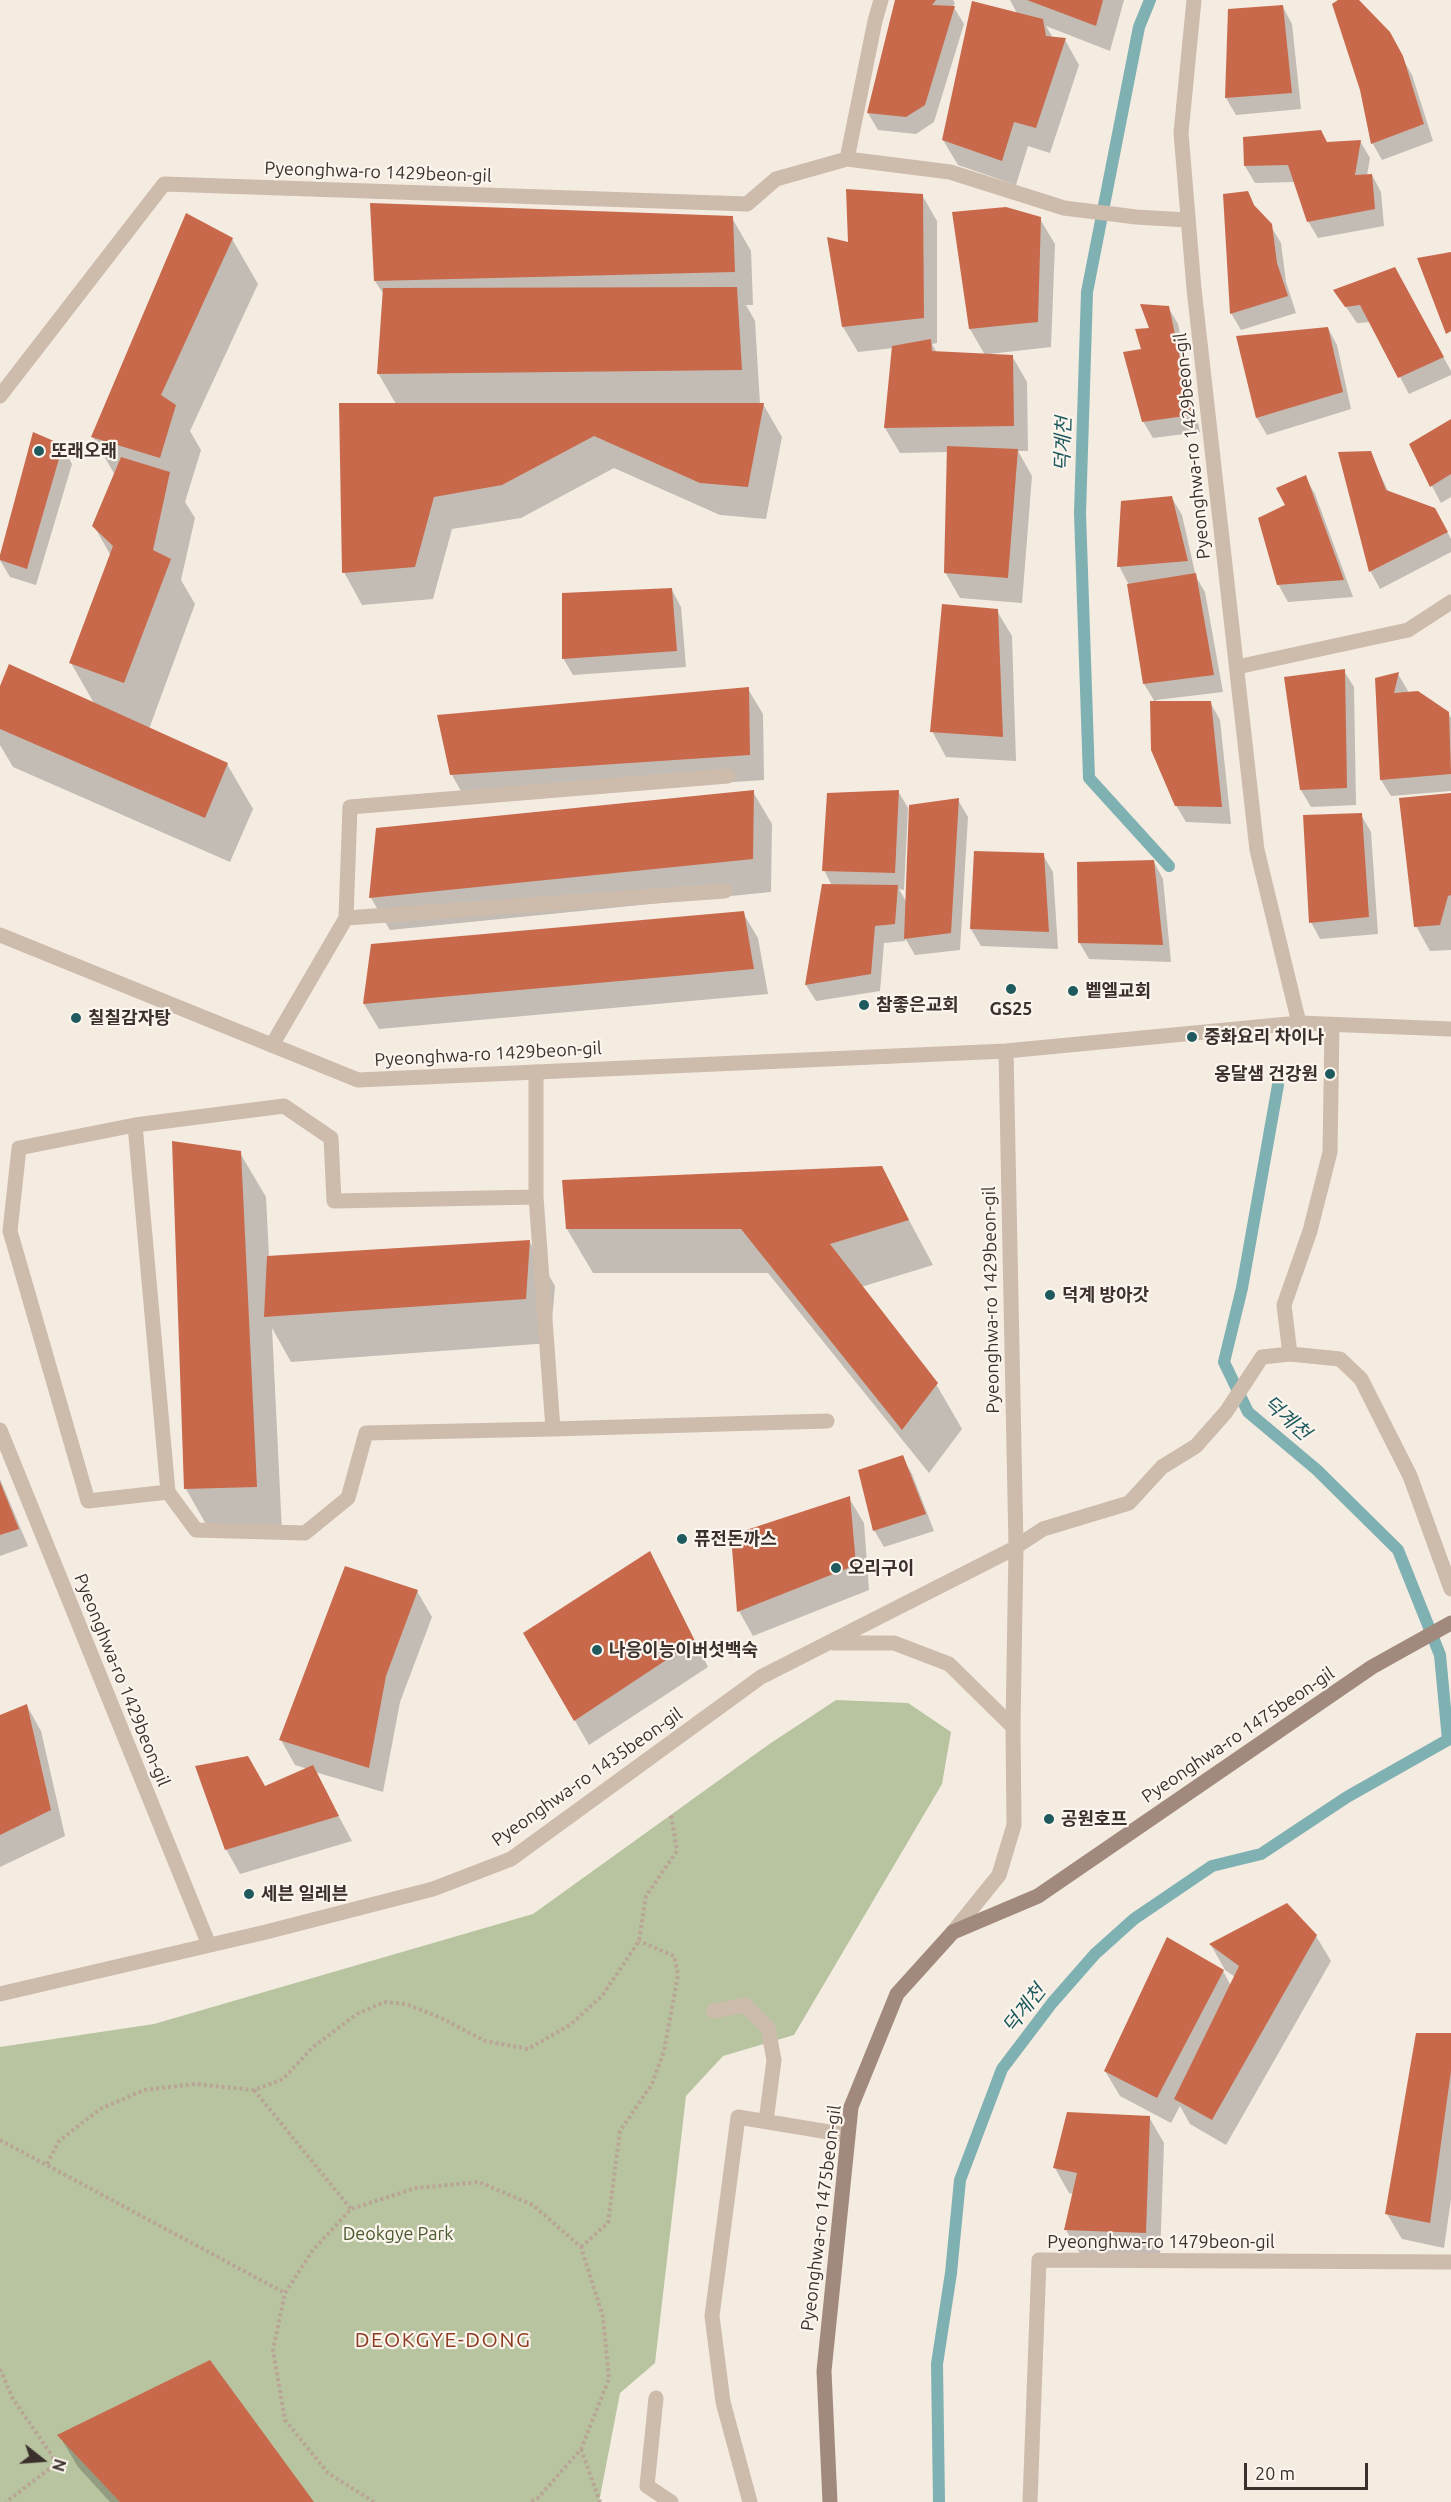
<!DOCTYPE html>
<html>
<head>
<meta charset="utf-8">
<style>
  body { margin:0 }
  #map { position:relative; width:1451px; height:2502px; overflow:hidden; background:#f4ebe1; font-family:Ubuntu,sans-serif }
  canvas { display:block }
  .north { position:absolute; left:12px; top:2430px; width:60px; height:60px; -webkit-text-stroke:4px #fbf5ee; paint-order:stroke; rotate:107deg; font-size:16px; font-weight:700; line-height:24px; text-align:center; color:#3b302b }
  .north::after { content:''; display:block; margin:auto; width:21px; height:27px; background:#3b302b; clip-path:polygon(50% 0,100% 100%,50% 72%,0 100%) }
  .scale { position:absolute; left:1244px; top:2463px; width:124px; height:27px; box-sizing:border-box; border:3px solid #3b302b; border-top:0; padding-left:8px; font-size:18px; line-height:21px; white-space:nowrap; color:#3b302b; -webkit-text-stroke:4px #fbf5ee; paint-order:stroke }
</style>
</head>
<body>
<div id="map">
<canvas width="1451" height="2502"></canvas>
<div class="north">N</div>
<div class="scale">20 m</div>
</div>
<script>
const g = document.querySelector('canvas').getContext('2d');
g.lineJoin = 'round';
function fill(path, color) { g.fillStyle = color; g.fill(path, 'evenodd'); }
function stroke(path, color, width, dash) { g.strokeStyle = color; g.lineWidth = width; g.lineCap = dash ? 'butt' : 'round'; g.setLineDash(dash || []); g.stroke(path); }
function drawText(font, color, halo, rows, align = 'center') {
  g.font = font + ' Ubuntu,"Noto Sans KR",sans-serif'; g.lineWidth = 4.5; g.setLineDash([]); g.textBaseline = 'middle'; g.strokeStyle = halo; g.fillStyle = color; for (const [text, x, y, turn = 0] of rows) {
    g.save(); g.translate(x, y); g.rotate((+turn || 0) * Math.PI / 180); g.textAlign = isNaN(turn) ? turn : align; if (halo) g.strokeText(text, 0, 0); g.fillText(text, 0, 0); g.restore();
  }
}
const green = new Path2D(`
  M836,1700L908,1703L951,1732L942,1784L794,2035L723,2056L686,2096L655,2363L620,2393L599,2502H0V2047L154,2024L533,1914L768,1745Z`);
const shadow = new Path2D(`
  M897,0H953L955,3L953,6L964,24L934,122L916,134L878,130L868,113Z
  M1010,0H1124L1110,51L1046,26L1053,38L1065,40L1079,65L1050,153L1028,146L1016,185L958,165L943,140L1018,15Z
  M1340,0H1357L1388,33L1412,75L1433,141L1382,160L1373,144Z
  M1283,7L1292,24L1301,109L1236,115L1226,98Z
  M1360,141L1370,158L1367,176L1372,175L1381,192L1384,226L1318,238L1308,221L1295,182L1255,183L1245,166L1326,143Z
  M922,195L937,221V343L932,344L937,353L985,355L970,329L953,214L1040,219L1055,244L1051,347L989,354V355L1012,356L1027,382L1028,451H1018L1032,476L1022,603L960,598L945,572L948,452L900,453L885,428L893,348L858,352L843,327L829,239L849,244Z
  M732,218L751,251L753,305H746L755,321L760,404H763L782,437L766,519L720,515L614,468L521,518L452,529L433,599L362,605L344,572L396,404L378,373L384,295L375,281Z
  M1270,225L1281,243L1286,282L1296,313L1241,330L1231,313Z
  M232,239L258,284L190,431L201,450L185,502L195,518L181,580L195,604L149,729L227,764L253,809L230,862L13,767L0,745V691L95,705L71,663L111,556L94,526L115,475L93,437Z
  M1404,286L1451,371V375L1409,394L1371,322L1357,323L1335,291Z
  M1168,307L1178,324L1200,432L1153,438L1143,421V351L1152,329Z
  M1328,328L1337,345L1351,409L1267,435L1257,418L1238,337Z
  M1451,421V497L1441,503L1432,486Z
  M62,447L72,464L36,585L10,577L0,560Z
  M1340,453H1370L1389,493L1444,526L1451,539V552L1380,589L1371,572Z
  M1305,477L1315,494L1353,597L1288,602L1278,584L1287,506Z
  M1172,498L1182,515L1196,577L1205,592L1223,692L1156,700V702H1210L1220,720L1231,824L1186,822L1176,805L1155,702L1144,684L1129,585L1119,566Z
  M672,590L681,607L686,667L573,675L563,658Z
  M997,611L1012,636L1016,761L946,757L932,731Z
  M1344,671L1354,687L1356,805L1311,807L1301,790Z
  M1398,674L1408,691L1407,694L1448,713L1451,718V791L1391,796L1381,780L1376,679Z
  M748,689L763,714L764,780L466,800L452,775L439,716Z
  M898,791L908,808L904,890L899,889L907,903L958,800L968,817L960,950L915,955L905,938V941L884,943L880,991L816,1001L806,985L832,886L824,870Z
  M753,792L772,824L771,892L390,930L371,898L378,829Z
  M1451,794V950L1430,951L1416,926Z
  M1361,815L1371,832L1378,934L1320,939L1311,922Z
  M1043,855L1053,872L1058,949L981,946L971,929Z
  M1154,862L1163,879L1171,962L1089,959L1079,942Z
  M743,913L758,938L768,994L379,1029L364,1004L373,945Z
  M240,1153L266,1197L269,1257L529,1241L555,1286L550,1343L291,1362L272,1328L282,1532L211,1533L186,1489Z
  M881,1168L933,1265L861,1287L936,1384L962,1429L929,1473L768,1273H593L567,1229Z
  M902,1457L912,1474L934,1531L884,1547L874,1530Z
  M0,1479L28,1546L0,1556Z
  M849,1498L864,1523L869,1590L753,1636L739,1611L733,1536Z
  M650,1553L708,1667L589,1745L525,1634Z
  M417,1591L432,1617L400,1702L383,1792L315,1772L352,1841L240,1874L226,1849L264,1787L308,1769L295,1765L281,1740Z
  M27,1706L41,1731L65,1836L0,1867V1717Z
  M1316,1936L1331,1961L1226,2145L1190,2124L1180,2106L1171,2123L1120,2096L1105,2071L1223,1971L1231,1986L1235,1977L1225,1970L1211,1945Z
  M1451,2034V2199L1444,2248L1402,2239L1387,2214Z
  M1149,2117L1164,2143L1160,2258L1081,2255L1066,2230L1074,2194L1069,2193L1055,2168Z
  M59,2435L312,2502H110L78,2467Z`);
const stream = new Path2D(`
  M1150,0L1139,27L1087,292L1080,513L1089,778L1169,866
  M1278,1085L1242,1288L1224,1362L1248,1412L1317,1470L1398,1550L1440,1655L1448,1740
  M939,2502L937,2364L951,2273L960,2180L1002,2069L1052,2003L1095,1954L1134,1919L1212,1866L1261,1854L1347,1797L1451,1738`);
const building = new Path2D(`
  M895,0H936L932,5L955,6L925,105L906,117L867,113Z
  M1027,0H1103L1096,26Z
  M1338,0H1359L1390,32L1403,56L1424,124L1371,144L1360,90L1332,4Z
  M972,1L1043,19L1046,36L1066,38L1036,128L1014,122L1002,161L942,140Z
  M1283,5L1292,93L1225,98L1228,9Z
  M1321,130L1327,142L1361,140L1355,175L1372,174L1375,209L1307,222L1288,165L1244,166L1243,137Z
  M846,189L923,194L924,318L842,327L827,237L848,242Z
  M1248,191L1254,205L1272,224L1277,263L1288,296L1230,314L1223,194Z
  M370,203L733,216L735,272L374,281Z
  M1006,207L1041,217L1038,322L969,329L952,212Z
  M186,213L233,238L161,395L176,405L160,458L91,437Z
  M1451,252V331L1446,334L1417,258Z
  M1395,267L1444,357L1398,378L1360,305L1345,307L1333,290Z
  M737,287L742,370L377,374L383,288Z
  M1140,304L1169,306L1192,415L1142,422L1123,352L1141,349L1135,329L1149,328Z
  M1328,327L1343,392L1256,418L1236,336Z
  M931,339L932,351L1013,355L1014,426L884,428L892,346Z
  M339,403H764L748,487L700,483L594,436L502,485L434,497L415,567L342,573Z
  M1451,419V474L1430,487L1409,444Z
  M33,432L63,445L27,569L0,560V555Z
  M947,446L1018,449L1008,578L944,573Z
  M1371,451L1386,490L1435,508L1448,532L1369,572L1338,452Z
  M121,457L170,472L153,550L171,559L124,683L69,663L113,546L92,526Z
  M1306,475L1344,580L1277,585L1258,518L1285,505L1276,488Z
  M1172,496L1188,561L1117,567L1121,501Z
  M1196,573L1214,675L1143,684L1127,584Z
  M672,588L677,651L562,659V593Z
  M942,604L998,609L1003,737L930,732Z
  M9,664L228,763L205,818L0,729V686Z
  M1345,669L1347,788L1300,790L1284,677Z
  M1399,672L1394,693L1418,691L1449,712L1451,774L1380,780L1375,678Z
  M749,687L750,755L450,775L437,715Z
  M1150,701H1211L1222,807L1175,806L1151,750Z
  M754,790L753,859L369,898L376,828Z
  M899,790L895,873L822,871L827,793Z
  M1451,793V895L1448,896L1440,925L1414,927L1399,798Z
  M959,798L951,933L904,939L909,805Z
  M1362,813L1369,917L1309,923L1303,815Z
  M974,851L1044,853L1049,932L970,929Z
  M1154,860L1163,945L1078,943L1077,862Z
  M822,884L898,885L895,924L875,926L871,974L805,985Z
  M744,911L754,969L363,1004L371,944Z
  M172,1141L241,1151L257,1487L184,1489Z
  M882,1166L909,1220L830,1244L938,1383L902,1430L741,1229H566L562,1180Z
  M530,1240L526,1299L264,1317L267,1256Z
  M903,1455L926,1514L873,1531L858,1470Z
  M0,1482L19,1529L0,1535Z
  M850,1496L856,1565L737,1612L731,1535Z
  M650,1551L695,1641L574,1721L523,1633Z
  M345,1566L418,1590L386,1676L369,1768L279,1740Z
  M27,1704L51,1810L0,1835V1715Z
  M248,1756L265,1786L313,1765L339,1816L225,1850L195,1766Z
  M1287,1903L1317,1935L1212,2120L1174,2099L1239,1966L1209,1944Z
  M1167,1937L1224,1970L1157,2098L1104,2071Z
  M1416,2033H1451V2071L1430,2223L1385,2214Z
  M1067,2112L1150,2116L1146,2233L1064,2230L1077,2173L1053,2168Z
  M210,2360L314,2502H120L57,2435Z`);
const path = new Path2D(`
  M254,2090L351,2209
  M0,2140L285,2293
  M47,2164L59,2141L100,2109L144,2090L195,2084L254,2090L283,2079L313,2047L357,2014L384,2002L406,2004L439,2017L485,2041L528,2049L570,2025L602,1996L639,1941L646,1896L677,1851L671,1815
  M581,2247L608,2223L620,2131L652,2084L664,2051L678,1975L674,1956L639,1941
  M0,2369L13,2399L57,2463L6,2502
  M581,2449L600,2502
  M374,2502L328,2473L285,2420L273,2350L285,2293L313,2250L351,2209L416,2188L479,2182L533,2205L581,2247L603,2317L609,2379L581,2449L537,2499L529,2502`);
const lane = new Path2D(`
  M346,918L725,891
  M272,1045L346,918L350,807L728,776
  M135,1125L19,1148L10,1231L88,1501L168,1492L135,1125L284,1106L331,1138L334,1201L536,1197V1072
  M536,1197L553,1429L827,1421
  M168,1492L196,1530L305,1533L348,1498L366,1433L553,1429
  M714,2011L745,2005L768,2028L774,2060L766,2121
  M656,2398L647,2486L671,2502
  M750,2502L723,2402L712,2316L738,2117L847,2135`);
const street = new Path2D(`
  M1194,0L1181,133L1194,289L1257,850L1299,1023
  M847,159L950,172L1064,208L1136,217L1188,220
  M0,396L164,184L747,204L776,179L847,159L875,21L881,0
  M1237,667L1408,630L1451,602
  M0,935L358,1080L1006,1051L1299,1023L1451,1029
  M1332,1025L1330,1152L1310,1231L1284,1305L1290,1354L1340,1359L1361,1379L1410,1476L1451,1589
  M0,1430L209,1945
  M834,1643H894L949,1664L1013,1727
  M953,1932L999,1875L1014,1825L1013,1727L1016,1547L1006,1051
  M0,1994L266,1932L433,1889L511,1859L761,1677L1011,1550L1043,1529L1129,1503L1162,1467L1196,1446L1226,1412L1262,1357L1290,1354
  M1030,2502L1039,2260L1451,2262`);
const secondary = new Path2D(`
  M830,2502L824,2371L851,2107L897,1994L953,1932L1038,1896L1372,1667L1451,1623`);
const markers = [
  [39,451,6,"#1f5a5e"],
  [1011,989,6,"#1f5a5e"],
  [1073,991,6,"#1f5a5e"],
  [864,1005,6,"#1f5a5e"],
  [76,1018,6,"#1f5a5e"],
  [1192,1037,6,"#1f5a5e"],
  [1330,1074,6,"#1f5a5e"],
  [1050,1295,6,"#1f5a5e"],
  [682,1539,6,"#1f5a5e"],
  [836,1568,6,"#1f5a5e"],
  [597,1650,6,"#1f5a5e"],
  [1049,1819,6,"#1f5a5e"],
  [249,1894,6,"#1f5a5e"]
];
const streetNames = [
  ["Pyeonghwa-ro 1429beon-gil",378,172,2],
  ["Pyeonghwa-ro 1429beon-gil",1192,446,-96],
  ["Pyeonghwa-ro 1429beon-gil",488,1054,-3],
  ["Pyeonghwa-ro 1429beon-gil",991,1300,-91],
  ["Pyeonghwa-ro 1429beon-gil",122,1680,68],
  ["Pyeonghwa-ro 1475beon-gil",1238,1735,-34],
  ["Pyeonghwa-ro 1435beon-gil",587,1777,-35],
  ["Pyeonghwa-ro 1475beon-gil",821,2218,-83],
  ["Pyeonghwa-ro 1479beon-gil",1161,2242]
];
const poiNames = [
  ["또래오래",51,451],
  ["벹엘교회",1085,991],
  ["참좋은교회",876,1005],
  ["GS25",1011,1009,"center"],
  ["칠칠감자탕",88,1018],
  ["중화요리 차이나",1204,1037],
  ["옹달샘 건강원",1318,1074,"right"],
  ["덕계 방아갓",1062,1295],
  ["퓨전돈까스",694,1539],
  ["오리구이",848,1568],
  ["나응이능이버섯백숙",609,1650],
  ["공원호프",1061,1819],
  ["세븐 일레븐",261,1894]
];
const parkNames = [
  ["Deokgye Park",398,2234]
];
const waterNames = [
  ["덕계천",1063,444,-88],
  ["덕계천",1287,1418,42],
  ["덕계천",1024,2009,-52]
];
const quarterNames = [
  ["DEOKGYE-DONG",443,2340]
];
fill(green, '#b8c4a0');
fill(shadow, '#0003');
stroke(stream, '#7fb0b2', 12);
fill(building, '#c8694b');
stroke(path, '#b9a596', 4, [3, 3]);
stroke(lane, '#cdbbac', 15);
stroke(street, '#cdbbac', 15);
stroke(secondary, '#a18a7d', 15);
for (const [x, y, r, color] of markers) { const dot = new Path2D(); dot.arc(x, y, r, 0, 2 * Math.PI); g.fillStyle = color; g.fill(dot); stroke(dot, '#fbf5ee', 2); }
drawText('18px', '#3b302b', '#fbf5ee', streetNames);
drawText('bold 18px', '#3b302b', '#fbf5ee', poiNames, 'left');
drawText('18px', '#4a5a2e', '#fbf5ee', parkNames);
drawText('italic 20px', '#1f5a5e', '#fbf5ee', waterNames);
g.letterSpacing = '1.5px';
drawText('21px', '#8c3b22', '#fbf5ee', quarterNames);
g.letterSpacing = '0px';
</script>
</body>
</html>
